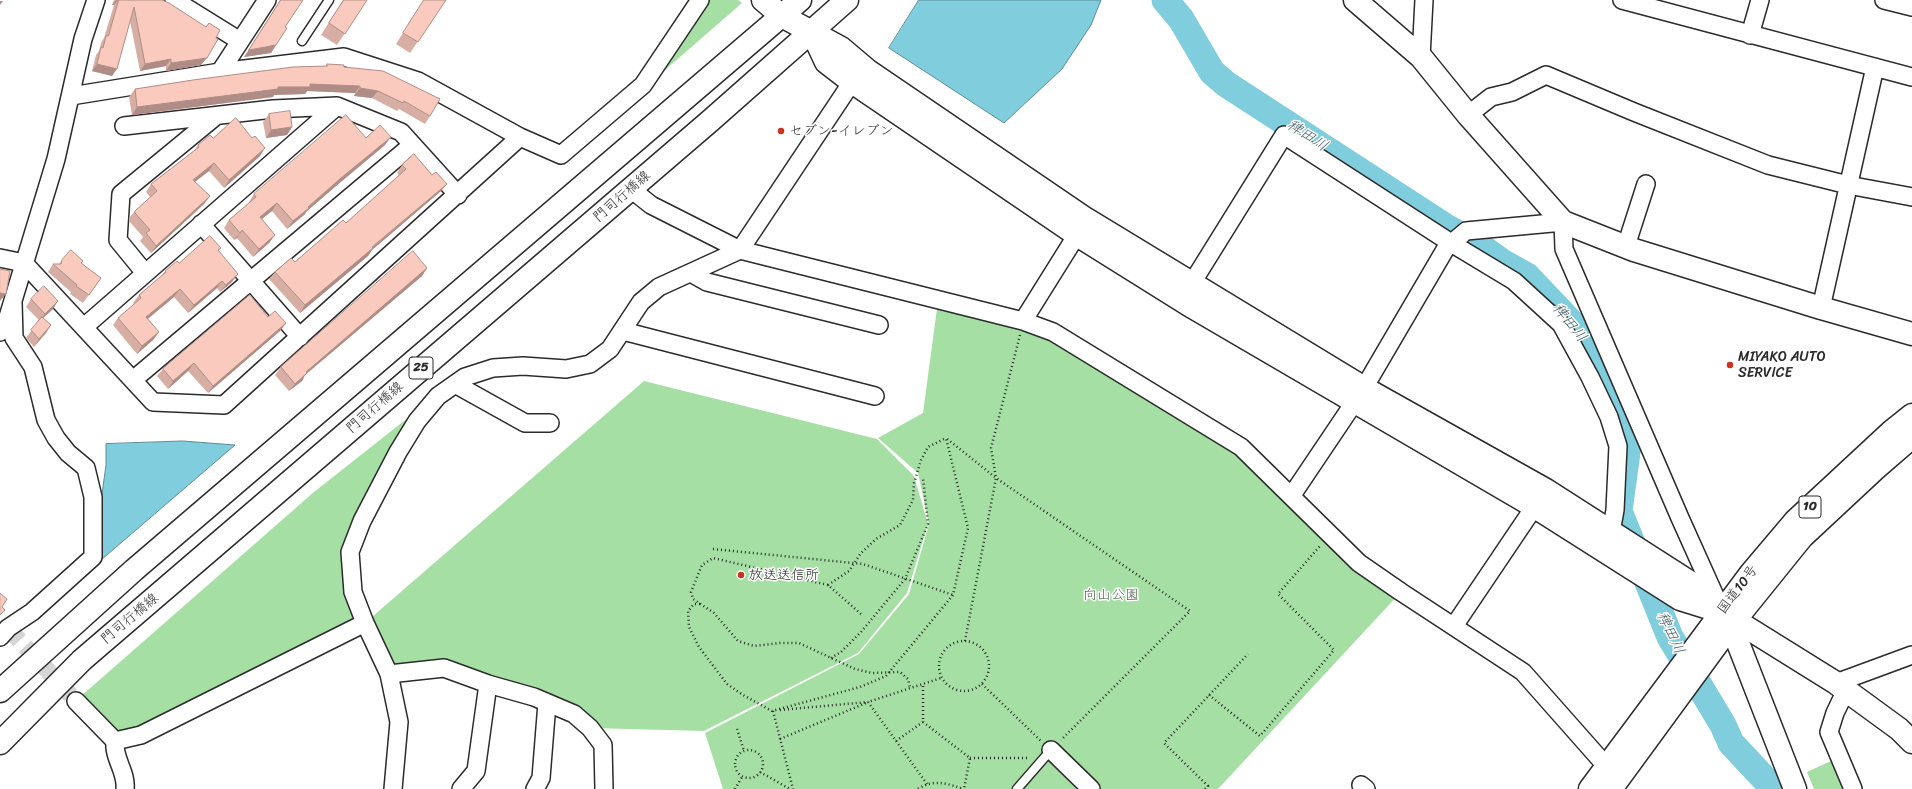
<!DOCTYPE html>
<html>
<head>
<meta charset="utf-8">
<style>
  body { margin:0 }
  canvas { display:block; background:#fff }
</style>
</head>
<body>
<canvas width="1912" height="789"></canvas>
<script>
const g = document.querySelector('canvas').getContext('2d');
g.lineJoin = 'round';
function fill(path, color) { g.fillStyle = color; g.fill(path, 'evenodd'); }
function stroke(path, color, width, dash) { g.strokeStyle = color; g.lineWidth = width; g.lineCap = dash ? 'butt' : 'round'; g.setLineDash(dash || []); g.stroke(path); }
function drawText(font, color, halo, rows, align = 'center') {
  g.font = font + ' Sriracha,"Klee One",sans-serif'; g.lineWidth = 3; g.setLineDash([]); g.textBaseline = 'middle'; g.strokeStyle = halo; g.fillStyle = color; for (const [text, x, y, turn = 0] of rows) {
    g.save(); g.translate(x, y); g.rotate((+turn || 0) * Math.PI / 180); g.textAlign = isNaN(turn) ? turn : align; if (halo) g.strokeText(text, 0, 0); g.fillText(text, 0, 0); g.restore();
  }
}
const green = new Path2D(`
  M703,0H738L742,3L657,77Z
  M938,301L1023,321L1241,447L1401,592L1218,789H723L705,733L859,654L909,594L929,524L918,473L878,438L923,413Z
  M644,381L877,439L914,476L928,524L907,593L858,653L704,731L590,728L444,668L389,674L365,623Z
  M409,417L374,486L344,552L343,583L356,621L144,733L116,735L80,697L314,492Z
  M1833,760L1846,789H1814L1807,772Z`);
const water = new Path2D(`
  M919,0H1101L1091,25L1062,69L1004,123L889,48Z
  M183,441L235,445L101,560L100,509L106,465V444Z`);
const river = new Path2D(`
  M1165,0L1181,19L1212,72L1226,84L1446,227L1477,244L1502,262L1527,276L1582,334L1614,405L1628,445L1619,511L1670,637L1723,725L1731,743L1774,789`);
const streetTunnel = new Path2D(`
  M8,628L76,701`);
const path = new Path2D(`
  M713,549L863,564L953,595
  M828,585L849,571L861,553L876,539L900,525L913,500L914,483L921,460L928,447L946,438
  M700,604H694L688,611L689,627L699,647L727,684L743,695L772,711L860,687L886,676L953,595L968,528L946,438L996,478L1190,611L1061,740
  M861,614L828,585L713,558L702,565L691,592L693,599L714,613L738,641L754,646L780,643H799L855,669L872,673L900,672L908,679L910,688
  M939 666a25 25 0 1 1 50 0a25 25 0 1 1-50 0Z
  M965,641L996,478L991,448L1020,335
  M831,658L841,652L861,632L905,579L928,524L923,478
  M982,684L1041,741
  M1209,695L1260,736L1334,650L1278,594L1320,546
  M780,710L868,702
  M773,711L793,789
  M923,722L970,758L964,789
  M737,729L744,751
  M780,739L866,703
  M896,741L923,722V683
  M735 764a14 14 0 1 1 28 0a14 14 0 1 1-28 0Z
  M970,758H1029
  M760,772L790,789
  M927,784L868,702L941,678
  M735,789L742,777
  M918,789C933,779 947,783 963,789
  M1205,789L1208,786L1164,743L1248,654`);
const lane = new Path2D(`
  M302,41L329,0
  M1017,789L1051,750`);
const street = new Path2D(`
  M174,0L240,41
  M1622,0L1912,77
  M1884,0L1912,7
  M1750,35L1760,0
  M1421,57L1424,0
  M220,72L267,0
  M71,96L220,72L344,57L418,81L520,137L561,155L643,85L700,0
  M1468,115L1491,97L1512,92L1546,75L1634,112L1768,165L1848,185L1912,197
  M124,126L273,109L337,106
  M631,189L651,205L740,250L1023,321L1053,332L1241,447L1359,563L1401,592L1523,672L1607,767
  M201,224L300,337
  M1626,246L1646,184
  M0,258L24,263L153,402L224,405L520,137
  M145,273L118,240L121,194L216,116
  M691,273L707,282L879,325
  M1192,283L1284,135L1451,243L1514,281L1561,324L1590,377L1609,417L1618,446L1615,510L1611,532
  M1821,308L1875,67
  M1023,321L1083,225
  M84,327L337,106L401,132L458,195
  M623,331L875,396
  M0,332L8,317L56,159L83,39L96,0
  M133,380L412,145
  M455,384L525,423H550
  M1292,495L1364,388L1446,248L1466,231L1563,222L1564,249L1680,518L1720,607
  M1454,626L1541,497
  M0,637L8,628L32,612L93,557V497L86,468L68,453L56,438L46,420L33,367L14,338L13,302
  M389,674L444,668L488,684L534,697L574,714L590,728L603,745L604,789
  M1836,683L1912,655
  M1846,690L1835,713L1829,732L1853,789
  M76,701L115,741
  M115,741L141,735L365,623
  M115,741C113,758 127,772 125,789
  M1051,750L1091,789
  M1361,785L1366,789
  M393,789L399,722L389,674L365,623L353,592L350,552L362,521L398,452L417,421L438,396L465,377L493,368L523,366L566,369L590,364L610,349L641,302L659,287L740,250L852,82L860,75
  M461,789L476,771L488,684
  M535,789L541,778L547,703`);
const secondary = new Path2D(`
  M763,0L782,16L841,48L867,70L1086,219L1364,388L1546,490L1691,583L1722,612L1836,683L1899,729L1912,742
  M1355,0L1421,57L1468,115L1563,222L1634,250L1821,308L1912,334
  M812,32L826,62L852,82L1077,235L1189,305L1535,507L1680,599L1722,612L1731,625L1795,789`);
const primary = new Path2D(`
  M0,691L134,570L800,0
  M0,743L82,660L710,121L847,0`);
const highway = new Path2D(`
  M1590,789L1751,573L1795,521L1892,431L1912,415
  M1611,789L1731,625L1802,537L1875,469L1912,437`);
const wall = new Path2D(`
  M114,0H162L216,38L201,65L166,71V66L140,71L130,21L112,76L92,71L96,55L99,51L101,43L104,38L114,5H112Z
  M280,0H303L285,27L276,45L271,53L244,57Z
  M343,0H367L337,45L321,35Z
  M424,0H446L410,53L396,44Z
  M327,64L344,67L430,116L425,124L399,109L397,111L372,98L354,96L355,93L307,91L305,94L274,95L273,97L132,115L129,97L135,89L326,66Z
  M269,114L292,127L287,135L266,138L263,122Z
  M213,138L260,156L224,188L209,171L195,182L210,196L204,204L151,253L140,241L143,237L129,221V218L135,211L150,197L146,192L151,184L194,151L198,145Z
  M366,138L385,145L336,186L307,211L304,215L287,229L272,211L262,219L275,235L269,243L253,257L237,238L234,240L224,228L229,220L249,203V202L254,194Z
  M402,165L441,191L372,250L368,256L300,313L269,279L275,272L295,262L346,223L399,175L397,173Z
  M221,248L218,251L232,282L220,292L217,288L188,313L174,297L148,319L159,332L153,340L137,354L113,325L118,318L134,304L133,303L139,295L161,276L165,271L179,263Z
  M62,260L81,263L101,278L83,303L70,294L71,292L48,272L53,264H59Z
  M427,268L422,276L305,375L302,381L289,391L275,375L281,367Z
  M31,299L53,309L43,318L51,325L34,347L26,338L39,320L26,307Z
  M268,317L286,323L280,331L208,393L188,371L168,389L157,376L163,369Z`);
const shadedWall = new Path2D(`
  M116,0H118L114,5H112Z
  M0,1H3L0,5Z
  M276,45L271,53L244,57L249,50Z
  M207,58L201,65L166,71L171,63Z
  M171,59L166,66L140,71L145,64Z
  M97,64L117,69L112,76L92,71Z
  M310,84L360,86L355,93L307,91L305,94L274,95L273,97L132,115L137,107L278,87Z
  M360,88L378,91L372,98L354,96Z
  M292,127L287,135L266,138L271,130Z
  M391,137L385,145L336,186L307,211L304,215L287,229L293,221L308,207L341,178Z
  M265,148L260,156L224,188L229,180Z
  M214,163L209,171L188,187L193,180Z
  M447,184L441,191L372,250L368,256L300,313L305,305Z
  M210,196L204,204L151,253L156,246Z
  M277,203L272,211L254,225L260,217Z
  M242,230L237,238L234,240L240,233Z
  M275,235L269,243L253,257L259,249Z
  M427,268L422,276L305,375L302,381L289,391L295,384L306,372Z
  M238,274L232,282L220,292L226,285Z
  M222,281L217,288L188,313L194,305Z
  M180,289L174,297L140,325L146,317Z
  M0,293L6,294L0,301Z
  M58,301L53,309L40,321L45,314Z
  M286,323L280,331L208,393L213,386Z
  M51,325L46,333L34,347L39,339Z
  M159,332L153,340L137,354L142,346Z
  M194,363L188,371L168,389L173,381Z`);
const building = new Path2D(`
  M119,0H162L169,3L206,27L209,23L220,30L216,38L218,39L207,58L171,63V59L145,64L134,7L117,69L97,64L101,47L103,48L106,36H108Z
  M281,0H303L285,27L287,28L276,45L249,50Z
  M344,0H367L345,34L329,23Z
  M424,0H446L418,42L403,33Z
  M327,64L344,65V67L383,71L440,99L430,116L404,101L403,103L378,91L360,88V86L310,84V87H278V89L137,107L135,89L193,80L293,67L327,66Z
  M290,111L292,127L271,130L269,114Z
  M346,115L366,138L380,125L391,137L341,178L308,207L309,208L293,221L277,203L260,217L275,235L259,249L242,230L240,233L229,220L256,197L254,194Z
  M236,118L252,138L255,136L265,148L229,180L214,163L193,180L210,196L156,246L146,233L150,230L135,213V211L157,191L151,184L199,147L198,145L210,135L213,138Z
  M414,154L432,175L436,172L447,184L372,247L373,248L305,305L275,272L291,258L295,262L343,220L346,223L406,169L402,165Z
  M210,236L221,248L218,250L238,274L226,285L222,281L194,305L180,289L146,317L159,332L142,346L118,318L141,298L139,295L166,272L165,271L177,261L179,263Z
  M71,250L83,261L81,263L101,278L89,295L76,286L77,285L53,264H61L62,260Z
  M413,251L427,268L306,372L307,373L295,384L281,367Z
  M0,269L10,271L6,294L0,293Z
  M44,286L58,301L45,314L31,299Z
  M250,295L268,317L275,311L286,323L213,386L194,363L173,381L163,369Z
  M42,317L51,325L39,339L31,330Z
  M0,593L7,599L2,607L5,610L0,615Z`);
const markers = [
  [781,131,4,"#c8321e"],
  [1730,365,4,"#c8321e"],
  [741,575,4,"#c8321e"]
];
const shields = [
  [421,368,24],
  [1810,507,22]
];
const shieldNames = [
  ["25",421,368],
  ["10",1810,507]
];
const poiNames = [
  ["セブン-イレブン",789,131],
  ["MIYAKO AUTO",1738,357],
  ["SERVICE",1738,373],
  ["放送送信所",749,575]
];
const streetNames = [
  ["門司行橋線",622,197,-41],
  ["門司行橋線",375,408,-41],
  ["国道10号",1738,590,-53],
  ["門司行橋線",130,619,-40]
];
const parkNames = [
  ["向山公園",1111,595]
];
const waterNames = [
  ["稗田川",1307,136,33],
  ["稗田川",1569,323,51],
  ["稗田川",1670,633,65]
];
fill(green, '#a6dfa4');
fill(water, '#80cdde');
stroke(water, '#5e8c96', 1);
stroke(river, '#80cdde', 27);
stroke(streetTunnel, '#d5d5d5', 17, [17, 8]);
stroke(lane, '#2b2b2b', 11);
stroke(street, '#2b2b2b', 20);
stroke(secondary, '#2b2b2b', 25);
stroke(primary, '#2b2b2b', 25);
stroke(highway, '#2b2b2b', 25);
stroke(path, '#2b2b2b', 2.5, [1, 3]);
stroke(lane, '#fff', 8);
stroke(street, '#fff', 17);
stroke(secondary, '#fff', 22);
stroke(primary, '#fff', 22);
stroke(highway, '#fff', 22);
fill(wall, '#d7aea4');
fill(shadedWall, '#af8d86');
fill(building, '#facabf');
stroke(building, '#af8d86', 1);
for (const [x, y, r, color] of markers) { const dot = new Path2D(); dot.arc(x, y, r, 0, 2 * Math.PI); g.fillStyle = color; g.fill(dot); stroke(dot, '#fff', 1.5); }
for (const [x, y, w] of shields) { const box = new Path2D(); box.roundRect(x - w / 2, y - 11, w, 22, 3); g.fillStyle = '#fff'; g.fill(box); stroke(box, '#2b2b2b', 1); }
drawText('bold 13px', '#2b2b2b', null, shieldNames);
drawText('14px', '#2b2b2b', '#fff', poiNames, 'left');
drawText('14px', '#2b2b2b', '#fff', streetNames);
drawText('14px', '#50614f', '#fff', parkNames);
drawText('italic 15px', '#445c61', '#fff', waterNames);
</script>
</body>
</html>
